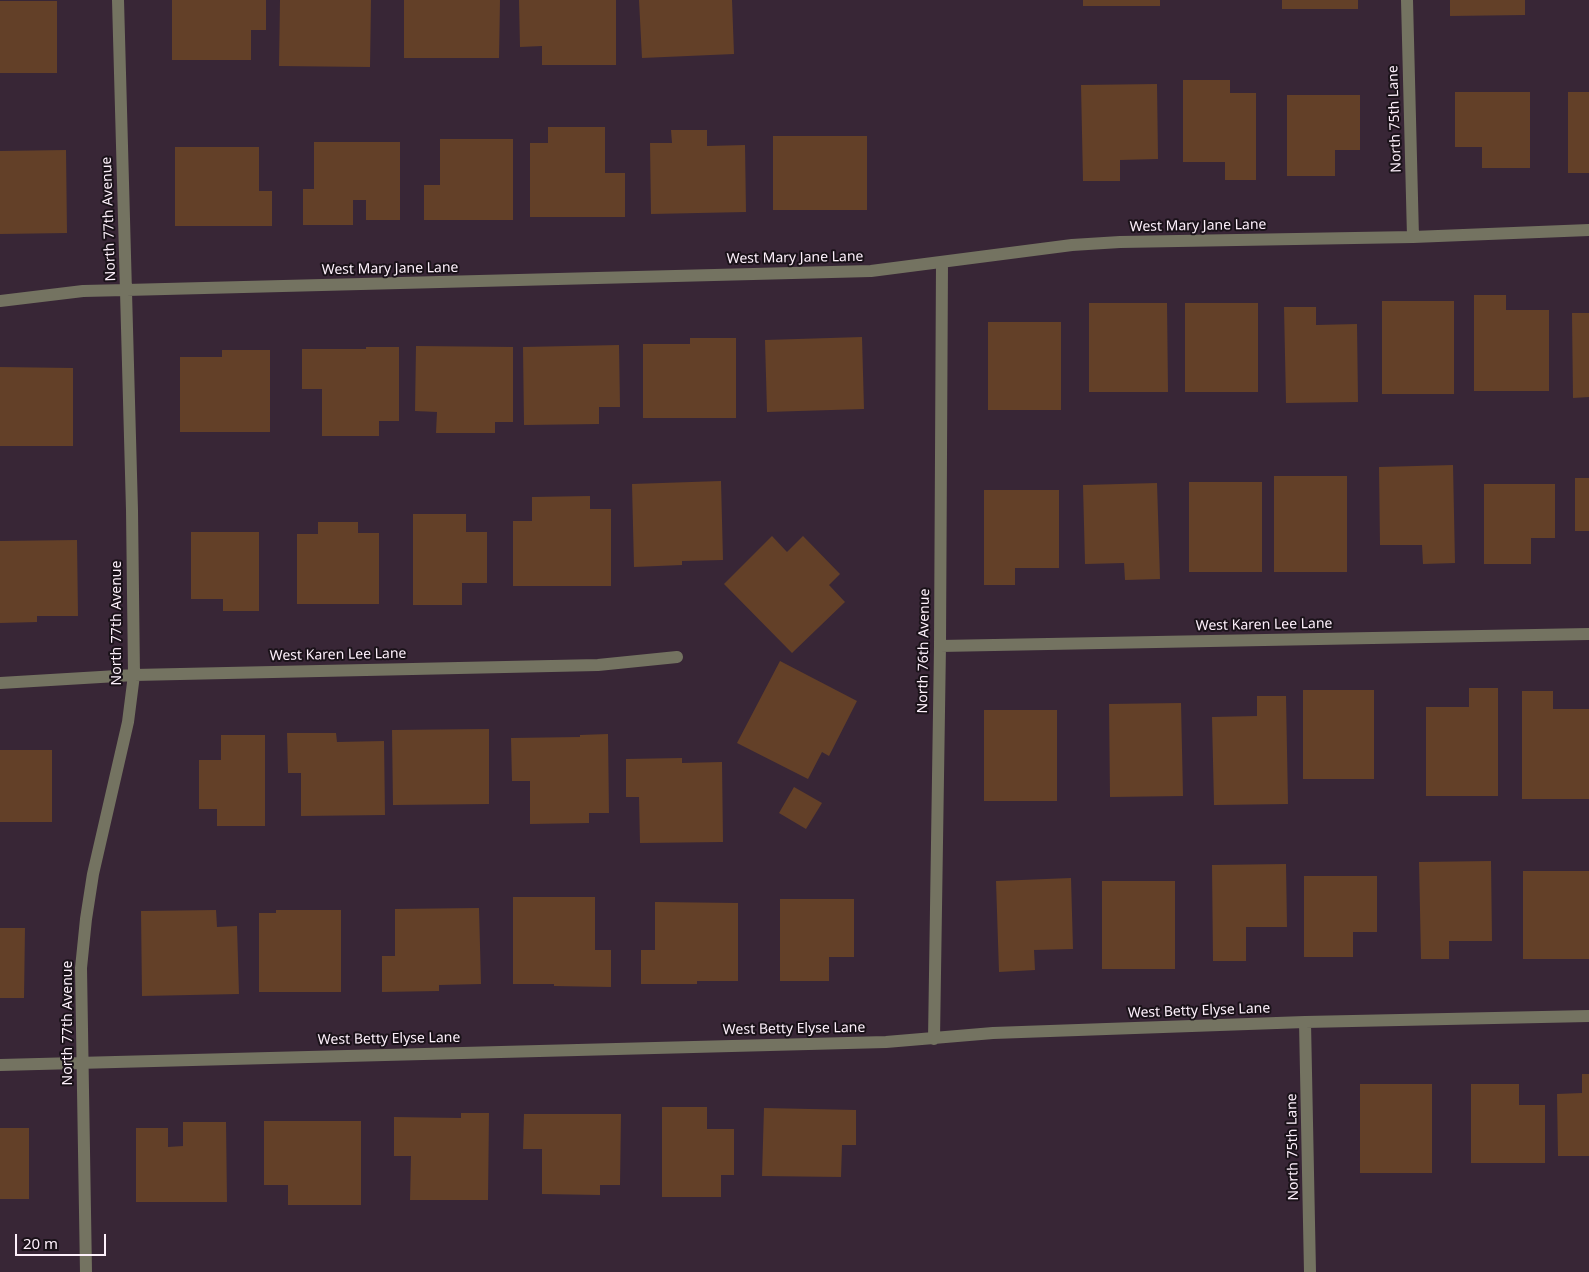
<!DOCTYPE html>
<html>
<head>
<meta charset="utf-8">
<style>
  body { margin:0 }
  #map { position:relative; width:1589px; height:1272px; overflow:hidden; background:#382636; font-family:"Noto Sans",sans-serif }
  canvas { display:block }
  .scale { position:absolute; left:15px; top:1234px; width:91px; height:22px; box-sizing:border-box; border:2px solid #fdf0fb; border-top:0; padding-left:6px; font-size:15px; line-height:18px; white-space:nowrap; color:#fdf0fb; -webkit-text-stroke:4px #1a1219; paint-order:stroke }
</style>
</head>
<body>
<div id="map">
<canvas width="1589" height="1272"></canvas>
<div class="scale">20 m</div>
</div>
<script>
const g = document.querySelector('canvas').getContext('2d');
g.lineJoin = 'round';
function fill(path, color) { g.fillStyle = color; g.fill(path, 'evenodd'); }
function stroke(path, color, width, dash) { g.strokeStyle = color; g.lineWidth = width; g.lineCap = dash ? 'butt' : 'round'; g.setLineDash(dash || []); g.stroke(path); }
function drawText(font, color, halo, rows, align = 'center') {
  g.font = font + ' "Noto Sans",sans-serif'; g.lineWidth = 4; g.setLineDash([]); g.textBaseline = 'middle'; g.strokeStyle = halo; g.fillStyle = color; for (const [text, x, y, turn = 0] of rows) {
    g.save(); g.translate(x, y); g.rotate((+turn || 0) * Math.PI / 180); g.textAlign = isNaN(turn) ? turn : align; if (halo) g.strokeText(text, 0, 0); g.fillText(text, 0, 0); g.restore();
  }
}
const building = new Path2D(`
  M172,0H266V30H251V60H172Z
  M280,0H371L370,67L279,66Z
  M404,0H500L499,58H404Z
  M519,0H616V65H542V46L520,47Z
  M639,0H732L734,54L642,58Z
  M1083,0H1160V6H1083Z
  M1282,0H1358V9H1282Z
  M1450,0H1525V15L1450,16Z
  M0,1H57V73H0Z
  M1183,80H1230V93H1256V180H1225V162H1183Z
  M1157,84L1158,159L1120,160V181H1083L1081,85Z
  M1455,92H1530V168H1482V147H1455Z
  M1568,92H1589V173H1568Z
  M1287,95H1360V150H1335V176H1287Z
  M548,127H605V173H625V217H530V143H548Z
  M671,130H707V146L745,145L746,212L651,214L650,143H672Z
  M773,136H867V210H773Z
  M440,139H513V220H424V185H440Z
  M314,142H400V220H366V200H353V225H303V189H314Z
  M175,147H259V191H272V226H175Z
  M66,150L67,233L0,234V151Z
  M1474,295H1506V310H1549V391H1474Z
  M1382,301H1454V394H1382Z
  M1089,303H1167L1168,392H1089Z
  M1185,303H1258V392H1185Z
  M1284,307H1316V325L1357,324L1358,402L1286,403Z
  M1572,313H1589V397L1573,398Z
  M988,322H1061V410H988Z
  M862,337L864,409L767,412L765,340Z
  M690,338H736V418H643V344H690Z
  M619,345L620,407H599V424L524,425L523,347Z
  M416,346L513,347V422H495V433H436L437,412L415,411Z
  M366,347H399V421H379V436H322V389H302V349H366Z
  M222,350H270V432H180V357H222Z
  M0,367L73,368V446H0Z
  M1453,465L1455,563L1423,564L1422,545H1380L1379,467Z
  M1274,476H1347V572H1274Z
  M1575,478H1589V531H1575Z
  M721,481L723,560L682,561V565L634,567L632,484Z
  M1189,482H1262V572H1189Z
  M1157,483L1160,579L1125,580L1124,563L1085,564L1083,485Z
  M1484,484H1555V538H1531V564H1484Z
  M984,490H1059V568H1015V585H984Z
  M590,496V509H611V586H513V521H532V497Z
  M413,514H466V532H487V583H462V605H413Z
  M318,522H358V533H379V604H297V534H318Z
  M191,532H259V611H223V599H191Z
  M772,536L787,552L803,536L840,574L829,585L845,602L792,653L724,584Z
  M77,540L78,616H37V622L0,623V541Z
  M780,661L857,701L829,756L822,752L808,779L737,743Z
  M1469,688H1498V796H1426V707H1469Z
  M1303,690H1374V779H1303Z
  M1522,691H1553V709H1589V799H1522Z
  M1257,696H1286L1288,804L1214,805L1212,717L1257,716Z
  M1181,703L1183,796L1110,797L1109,704Z
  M984,710H1057V801H984Z
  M489,729V804L393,805L392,730Z
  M287,733H336L337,742L384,741L385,815L301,816V773H288Z
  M608,734L609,813H589V823L530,824V781H512L511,738L580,737V735Z
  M221,735H265V826H217V809H199V760H221Z
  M0,750H52V822H0Z
  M682,758V763L722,762L723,842L640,843L639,797H626V759Z
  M794,787L822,803L806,829L779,813Z
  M1491,861L1492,941H1449V959H1421L1419,862Z
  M1286,864L1287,927H1246V961H1213L1212,865Z
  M1523,871H1589V959H1523Z
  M1304,876H1377V932H1353V957H1304Z
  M1071,878L1073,949L1034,950L1035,970L999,972L996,881Z
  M1102,881H1175V969H1102Z
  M513,897H595V950H611V987L554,986V984H513Z
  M780,899H854V957H829V981H780Z
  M655,902L738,903V981H697V984H641V950H655Z
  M479,908L481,984L439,985V991L382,992V956H395V909Z
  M216,910L217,927L237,926L239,994L142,996L141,911Z
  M276,910H341V992H259V913H276Z
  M0,928H25L24,998H0Z
  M1582,1074H1589V1156H1558L1557,1094L1582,1093Z
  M1360,1084H1432V1173H1360Z
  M1471,1084H1519V1105H1545V1163H1471Z
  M662,1107H707V1129H734V1175H721V1197H662Z
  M764,1108L856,1110V1145H842L841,1177L762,1176Z
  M461,1113H489L488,1200H410L411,1156H394V1117L461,1118Z
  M524,1114H621L620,1185H600V1195L542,1194V1149H523Z
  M264,1121H361V1205H288V1185H264Z
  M183,1122H226L227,1202H136V1128H168V1147L183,1146Z
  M0,1128H29V1199H0Z`);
const minor = new Path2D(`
  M1407,0L1413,237
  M0,301L83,291L126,290L871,271L1072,245L1120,242L1413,237L1589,230
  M940,646L1589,634
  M0,683L134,675L598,665L677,657
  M1305,1022L1310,1272
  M934,1039L940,646L942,263
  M0,1065L886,1042L993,1033L1305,1022L1589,1016
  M86,1272L81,968L86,919L93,874L128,722L134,675L132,510L118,0`);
const streetNames = [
  ["North 75th Lane",1395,119,-92],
  ["North 77th Avenue",109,219,-92],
  ["West Mary Jane Lane",1198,226,-1],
  ["West Mary Jane Lane",795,258,-1],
  ["West Mary Jane Lane",390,269,-1],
  ["North 77th Avenue",117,623,-90],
  ["West Karen Lee Lane",1264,625,-1],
  ["North 76th Avenue",924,651,-89],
  ["West Karen Lee Lane",338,655,-1],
  ["West Betty Elyse Lane",1199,1011,-2],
  ["North 77th Avenue",68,1023,-90],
  ["West Betty Elyse Lane",794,1029,-1],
  ["West Betty Elyse Lane",389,1039,-1],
  ["North 75th Lane",1293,1147,-91]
];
fill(building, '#634028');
stroke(minor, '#747361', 12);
drawText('14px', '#fdf0fb', '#1a1219', streetNames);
</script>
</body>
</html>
